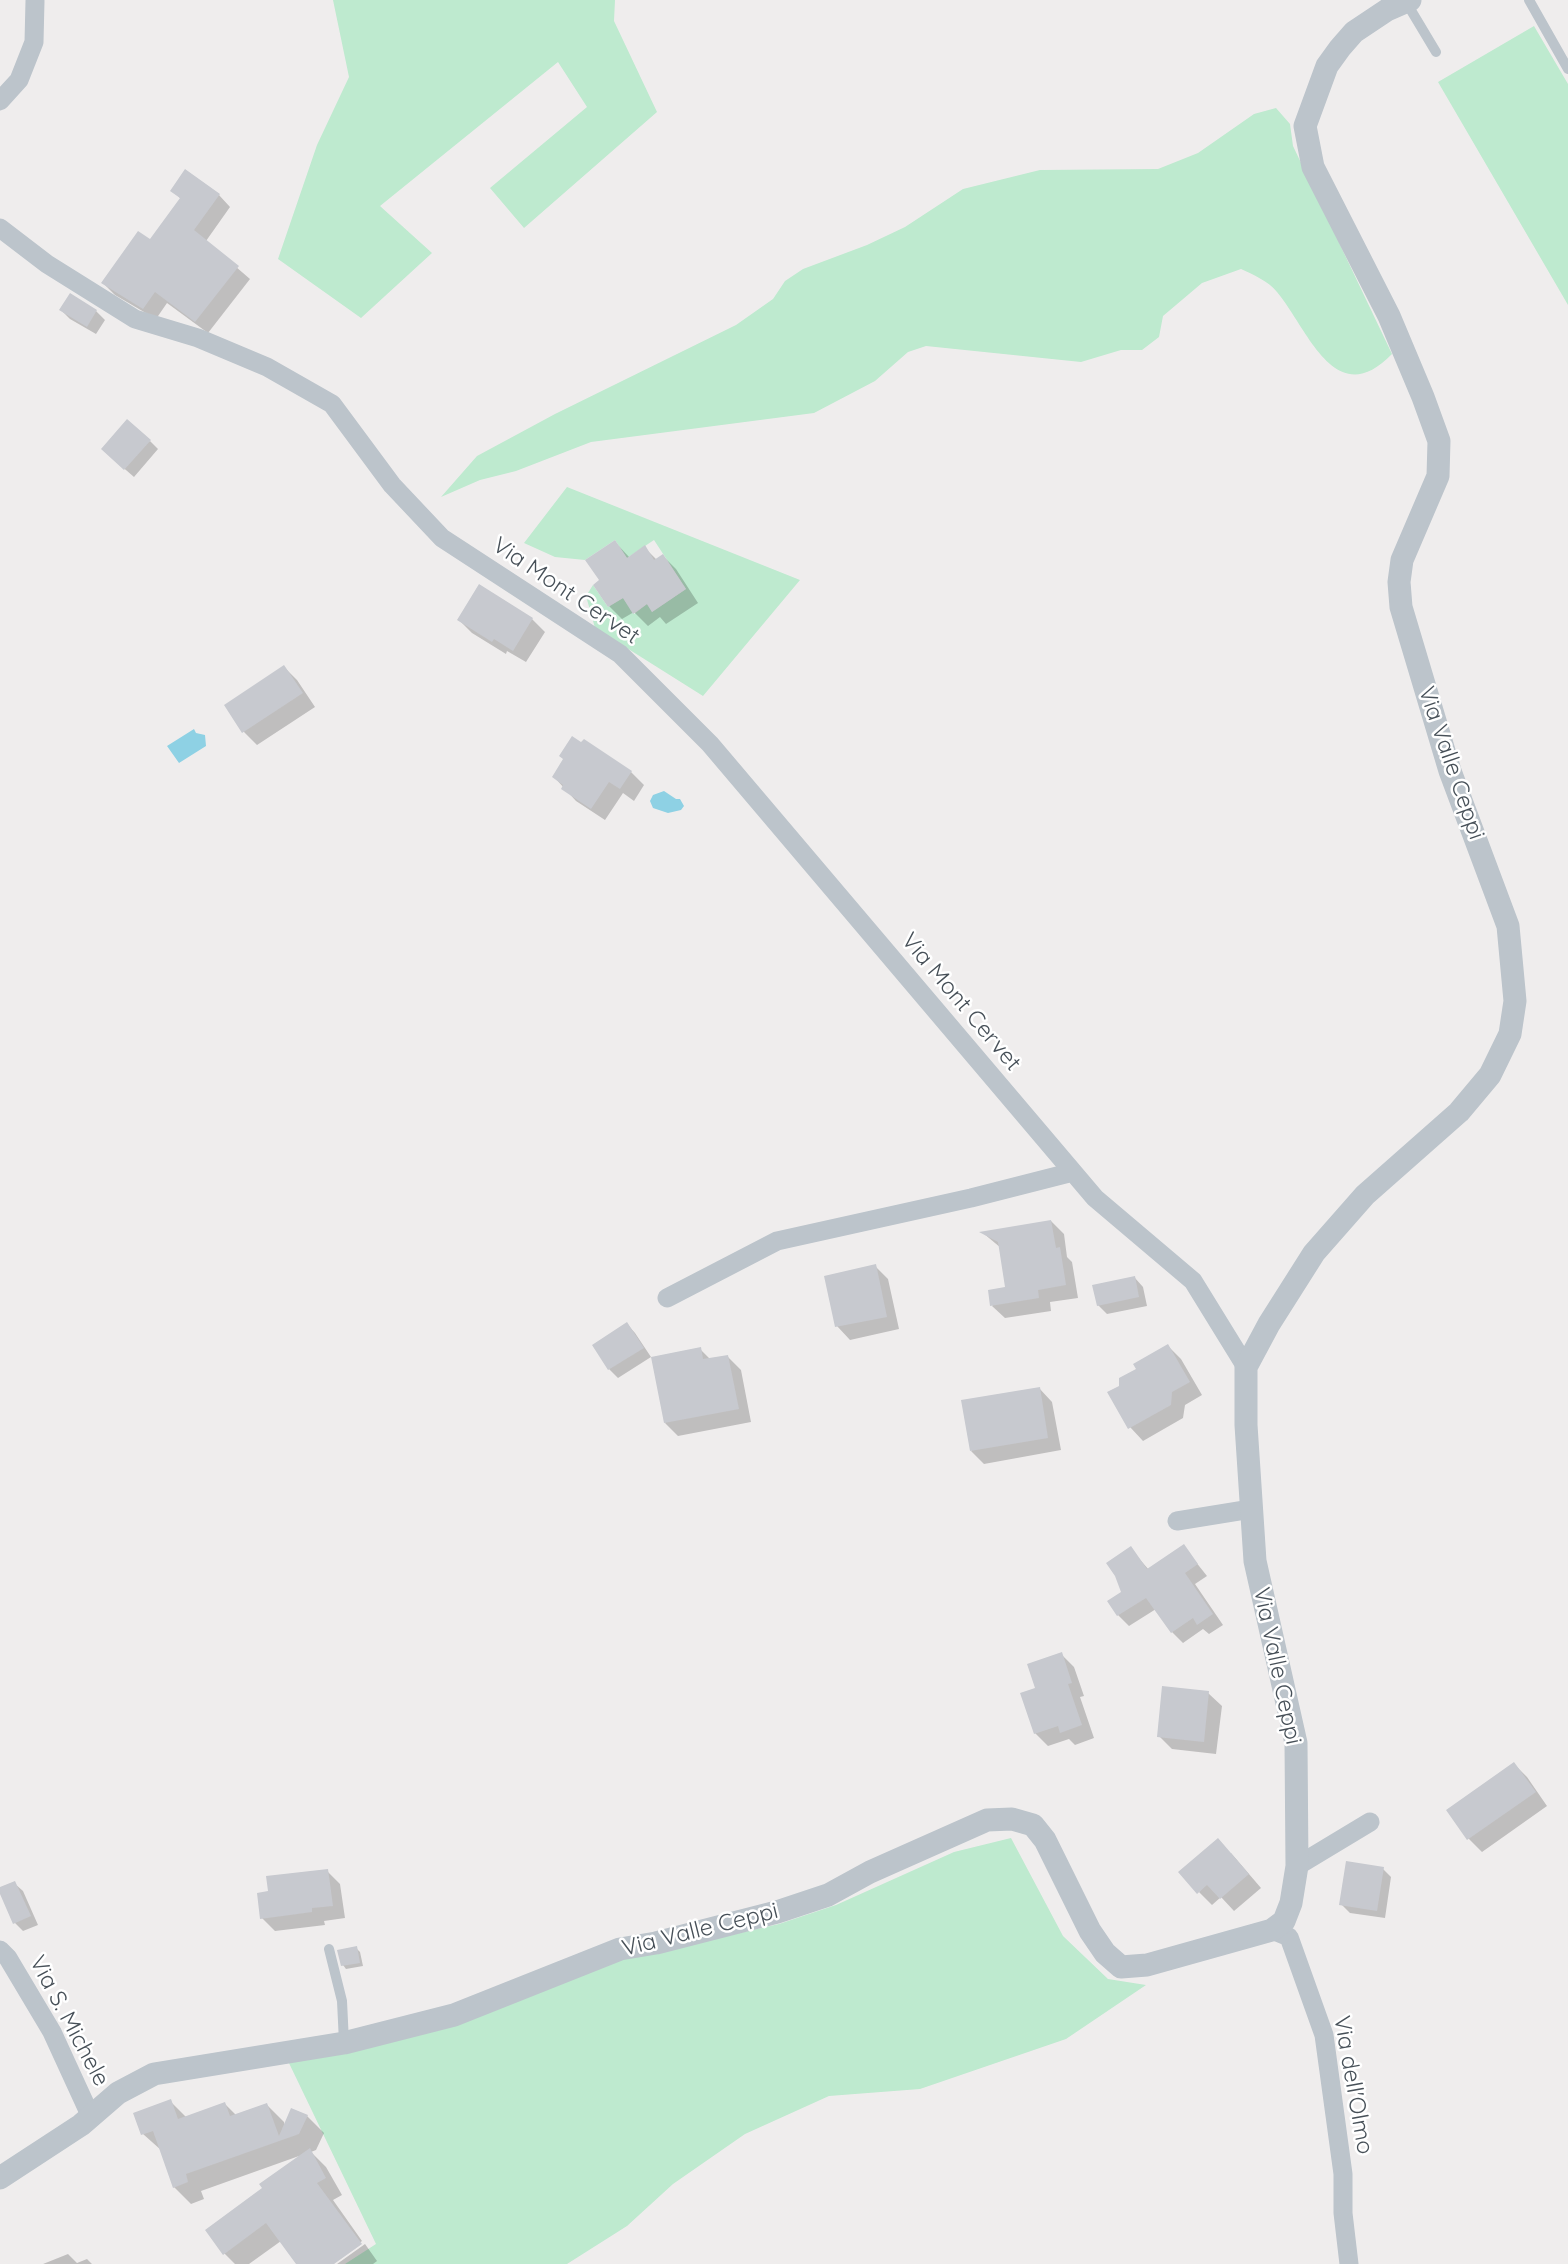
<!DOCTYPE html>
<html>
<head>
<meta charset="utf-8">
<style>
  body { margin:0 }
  canvas { display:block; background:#efeded }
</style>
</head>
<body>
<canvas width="1568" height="2264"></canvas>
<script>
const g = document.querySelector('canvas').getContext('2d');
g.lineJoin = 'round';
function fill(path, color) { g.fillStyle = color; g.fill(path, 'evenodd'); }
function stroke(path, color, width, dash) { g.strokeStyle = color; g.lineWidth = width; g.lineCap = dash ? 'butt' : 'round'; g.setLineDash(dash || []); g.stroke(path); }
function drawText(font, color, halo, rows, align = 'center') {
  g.font = font + ' Quicksand,sans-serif'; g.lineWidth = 5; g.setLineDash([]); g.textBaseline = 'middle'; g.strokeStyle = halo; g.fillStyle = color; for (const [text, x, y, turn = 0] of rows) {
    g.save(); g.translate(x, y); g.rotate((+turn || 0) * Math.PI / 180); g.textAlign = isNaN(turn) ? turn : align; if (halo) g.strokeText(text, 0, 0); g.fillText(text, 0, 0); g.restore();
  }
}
const green = new Path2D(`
  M333,0H615L614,21L657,112L524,228L490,188L587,107L558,62L380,206L432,253L361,318L278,259L317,145L349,77Z
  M1534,26L1568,84V305L1438,82Z
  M1276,108L1290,124L1293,146L1392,354C1335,413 1308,329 1277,292C1268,281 1254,275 1241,269L1202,283L1163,316L1159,337L1142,350H1121L1081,362L926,346L908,352L875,381L814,413L591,442L516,471L480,480L441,497L477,456L555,414L736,325L773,299L785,281L803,269L867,245L905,227L963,189L1040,170L1158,169L1198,153L1254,114Z
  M567,487L800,580L703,696L595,628L586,596L593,585L608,607L623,598L634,614L647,604L652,612L686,589L654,540L627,558L615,540L585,560L555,557L524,543Z
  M1011,1838L1063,1936L1108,1979L1146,1985L1066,2039L920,2089L829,2096L745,2134L673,2184L627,2226L567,2264H345L376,2244L288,2061L620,1960L779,1924L836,1905L954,1852Z`);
const water = new Path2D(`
  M194,729L196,733L205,735L206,746L179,763L167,746Z
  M664,791L676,799H680L684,806L681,810L668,813L653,808L650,801L653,795Z`);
const shadow = new Path2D(`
  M172,190L219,195L230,207L206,241L250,279L208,333L167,303L156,319L115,295L103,283L150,242L181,199Z
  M61,310L96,311L105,320L96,334L70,319Z
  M150,441L158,449L134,477L111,457Z
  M615,542L630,558L645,548L657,560L663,556L676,569L698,603L666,624L660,617L648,626L634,612L622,619L609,606L602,581Z
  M532,619L545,632L526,662L507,651L506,654L472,633L459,620Z
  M284,667L297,680L315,707L257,745L244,732L226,705Z
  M565,760L631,772L644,785L634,801L623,793L605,820L576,801L554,777Z
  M1051,1221L1064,1234L1067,1257L1072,1262L1078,1298L1050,1302L1051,1311L1005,1318L992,1306L1007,1289L1001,1248L983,1233Z
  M875,1266L888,1279L899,1329L850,1340L837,1326Z
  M1135,1278L1143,1287L1147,1306L1107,1314L1098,1305Z
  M627,1324L635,1333L651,1357L618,1378L609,1369Z
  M1168,1346L1181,1359L1202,1395L1185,1405L1183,1418L1143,1441L1130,1427L1120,1387Z
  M700,1349L711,1360L728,1357L741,1370L751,1422L678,1436L665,1423Z
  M1039,1388L1052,1402L1061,1450L984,1464L971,1451Z
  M1184,1547L1207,1576L1195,1584L1223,1625L1209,1634L1203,1629L1183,1643L1172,1632L1156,1609L1129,1626L1118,1615L1130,1548L1149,1570Z
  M1061,1654L1074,1667L1084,1696L1080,1697L1094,1738L1075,1745L1069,1739L1048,1746L1035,1733L1037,1689Z
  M1208,1693L1222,1706L1216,1754L1172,1749L1159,1736Z
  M1514,1764L1527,1777L1547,1806L1482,1852L1469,1839L1449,1811Z
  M1231,1853L1261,1888L1234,1911L1221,1897L1212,1905L1199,1892Z
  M1383,1869L1391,1877L1385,1918L1350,1913L1341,1904Z
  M327,1871L340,1884L345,1918L324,1921L325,1925L275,1931L262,1918L270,1892Z
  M14,1883L23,1891L38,1925L23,1931L15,1923L0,1889Z
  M356,1948L360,1952L363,1966L346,1969L343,1965Z
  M170,2101L186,2117L225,2104L237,2116L267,2105L284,2122L285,2127L307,2116L324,2133L316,2150L311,2152L326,2167L342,2195L333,2200L362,2241L331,2264H298L281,2241L249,2264H235L224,2253L265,2189L299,2156L201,2191L204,2199L191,2204L174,2187L161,2150L143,2134Z
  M365,2244L377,2261L373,2264H337Z
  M68,2254L77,2263L87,2259L92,2264H43Z`);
const building = new Path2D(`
  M185,169L220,194L194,230L239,266L195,322L155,292L143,309L101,283L138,231L150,239L180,198L170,191Z
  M70,293L97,310L87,327L59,310Z
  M127,419L151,440L124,470L101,449Z
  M615,540L627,558L645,545L654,560L663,554L686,589L652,612L647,604L633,614L623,598L608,607L593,585L599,580L585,560Z
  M479,584L533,618L513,651L494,639L492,642L457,620Z
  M284,665L303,693L242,733L224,705Z
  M572,736L581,742L584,739L632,771L620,789L609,782L591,809L561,789L563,785L552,777L563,759L559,756Z
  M1051,1220L1056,1248L1060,1247L1066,1285L1038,1290L1039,1298L990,1306L988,1290L1005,1287L998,1242L979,1232Z
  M876,1264L887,1317L835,1327L824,1276Z
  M1135,1276L1139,1297L1097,1306L1092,1285Z
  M627,1322L644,1348L608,1370L592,1345Z
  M1168,1344L1190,1382L1172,1392L1171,1405L1128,1429L1107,1392L1119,1386V1378L1136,1369L1133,1364Z
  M701,1347L703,1359L728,1355L739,1409L664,1423L651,1357Z
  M1040,1387L1048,1438L970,1451L961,1400Z
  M1184,1544L1198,1564L1185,1573L1213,1614L1197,1625L1193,1618L1171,1633L1146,1598L1117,1616L1107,1601L1121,1592L1115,1576L1106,1563L1131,1546L1147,1569Z
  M1062,1652L1072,1683L1068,1684L1082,1725L1060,1733L1058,1726L1034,1734L1020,1693L1035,1688L1027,1664Z
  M1162,1686L1209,1691L1204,1742L1157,1737Z
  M1514,1762L1536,1792L1467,1840L1446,1810Z
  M1218,1838L1249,1874L1220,1899L1207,1885L1197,1894L1178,1872Z
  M1346,1861L1384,1867L1377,1911L1339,1905Z
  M328,1869L333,1906L312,1908V1912L260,1919L257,1893L268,1891L266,1876Z
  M15,1881L31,1916L13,1924L0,1894V1887Z
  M357,1946L360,1963L341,1966L337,1950Z
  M171,2099L178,2119L225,2102L230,2116L267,2103L279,2136L291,2108L308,2115L299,2134L186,2174L188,2182L173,2188L153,2131L141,2135L133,2113Z
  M310,2148L326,2178L317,2183L362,2244L334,2264H296L266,2223L223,2255L205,2230L262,2188L259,2184Z`);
const service = new Path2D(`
  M1529,0L1568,69
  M1406,2L1436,52
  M329,1949L342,2001L344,2042`);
const minor = new Path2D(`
  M0,101L19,80L34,42L35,1
  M0,228L47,264L135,319L198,338L267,367L332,404L392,485L442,538L620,654L710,744L1095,1198L1193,1281L1246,1367
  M667,1298L777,1241L971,1198L1073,1172
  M1177,1521L1251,1509
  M1297,1866L1370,1822
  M1272,1930L1289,1937L1324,2035L1343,2174V2213L1349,2264
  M0,1950L8,1958L52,2032L91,2117`);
const tertiary = new Path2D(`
  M0,2178L81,2125L118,2093L154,2074L344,2043L454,2015L620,1949L656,1943L777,1912L828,1895L870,1872L987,1820L1012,1819L1033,1825L1045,1840L1090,1931L1105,1953L1121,1967L1147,1965L1272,1930L1284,1921L1291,1903L1297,1866L1296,1743L1255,1561L1246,1425V1367L1269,1324L1314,1253L1365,1195L1459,1112L1490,1075L1510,1034L1515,1001L1508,926L1450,771L1401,607L1399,582L1402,560L1438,476L1439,441L1423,397L1389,316L1313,167L1305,126L1327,66L1340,48L1354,32L1387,10L1410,0`);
const streetNames = [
  ["Via Mont Cervet",566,591,34],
  ["Via Valle Ceppi",1451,763,71],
  ["Via Mont Cervet",961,1002,50],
  ["Via Valle Ceppi",1277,1666,78],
  ["Via Valle Ceppi",700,1930,-14],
  ["Via S. Michele",69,2021,62],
  ["Via dell'Olmo",1353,2085,80]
];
fill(green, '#beeacf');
fill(water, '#8ed1e4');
fill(shadow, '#0003');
fill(building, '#c7c9cf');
stroke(service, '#bcc4cb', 10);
stroke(minor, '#bcc4cb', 19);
stroke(tertiary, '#bcc4cb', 23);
drawText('23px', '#475058', '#fff', streetNames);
</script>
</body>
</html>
